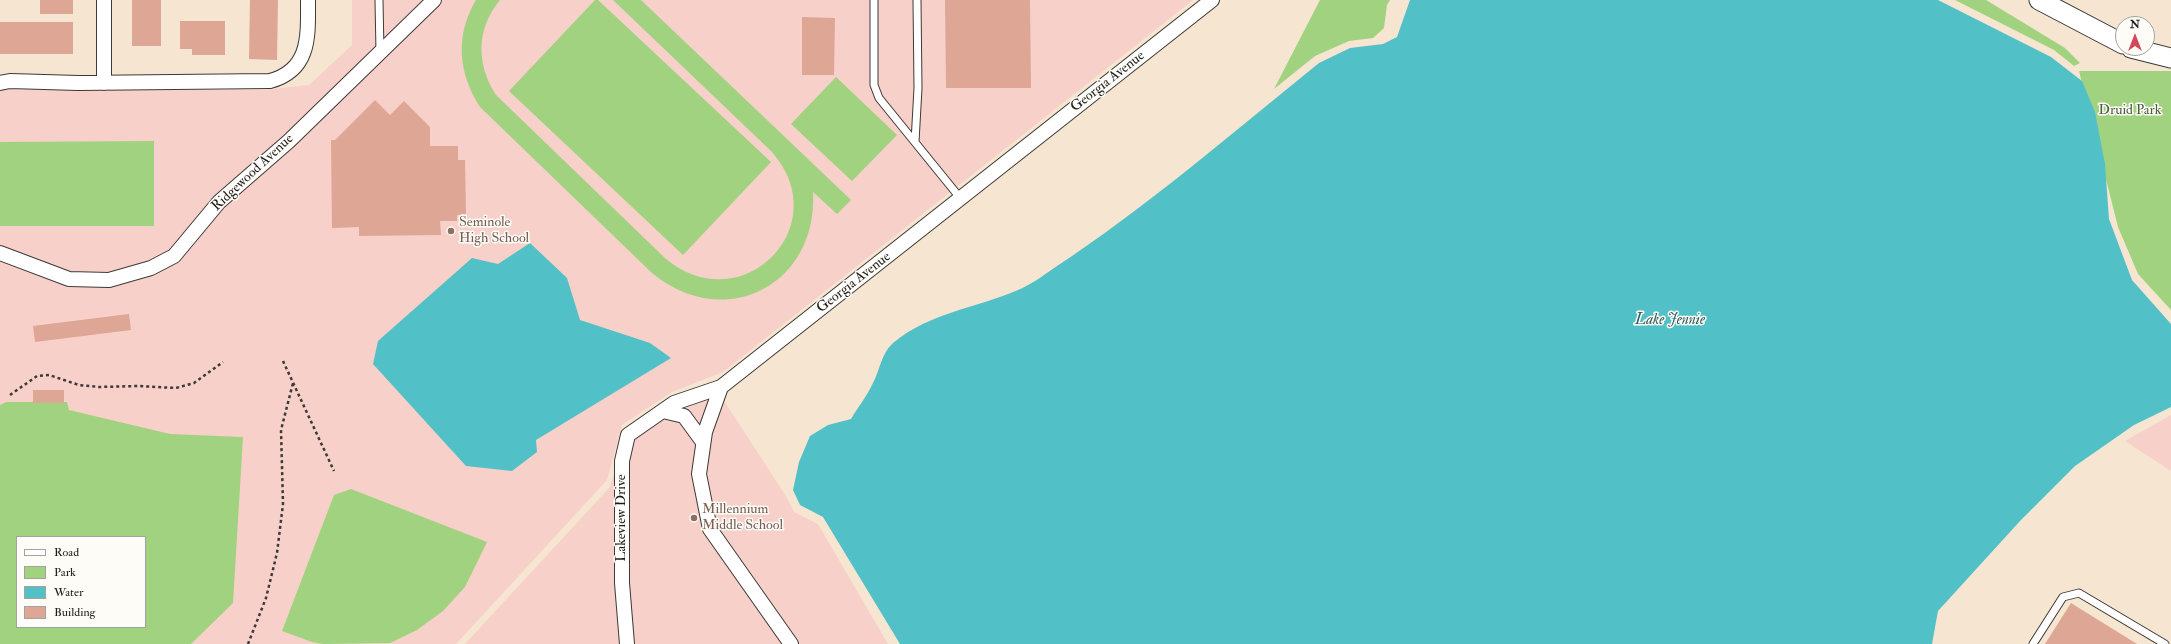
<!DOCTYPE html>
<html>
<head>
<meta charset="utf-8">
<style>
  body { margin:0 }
  #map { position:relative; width:2171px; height:644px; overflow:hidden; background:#f6e5d0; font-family:"IM FELL Double Pica",serif }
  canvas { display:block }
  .legend { position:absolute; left:16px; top:536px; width:130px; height:92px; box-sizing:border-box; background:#fdfcf7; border:1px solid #a3a29f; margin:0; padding:5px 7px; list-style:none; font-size:12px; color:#1c1c1c }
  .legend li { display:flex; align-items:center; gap:8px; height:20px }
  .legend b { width:20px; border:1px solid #a3a29f }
  .north { position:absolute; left:2115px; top:16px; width:40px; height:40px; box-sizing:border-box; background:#fdfcf7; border:1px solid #a3a29f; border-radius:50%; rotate:0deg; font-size:11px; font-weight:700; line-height:16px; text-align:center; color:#1c1c1c }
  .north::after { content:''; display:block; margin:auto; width:14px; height:18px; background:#d1495b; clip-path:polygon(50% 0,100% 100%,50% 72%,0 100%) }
</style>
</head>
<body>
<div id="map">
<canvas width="2171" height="644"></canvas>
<ul class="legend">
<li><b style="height:5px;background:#fff"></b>Road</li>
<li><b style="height:11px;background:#a1d280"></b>Park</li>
<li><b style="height:11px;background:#52c0c7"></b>Water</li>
<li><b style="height:11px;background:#dda695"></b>Building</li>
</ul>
<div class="north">N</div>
</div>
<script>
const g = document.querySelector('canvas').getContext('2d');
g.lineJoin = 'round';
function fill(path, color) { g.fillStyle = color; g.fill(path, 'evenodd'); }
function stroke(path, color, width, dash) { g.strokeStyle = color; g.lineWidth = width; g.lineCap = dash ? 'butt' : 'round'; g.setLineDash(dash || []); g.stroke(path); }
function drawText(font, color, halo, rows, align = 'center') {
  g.font = font + ' "IM FELL Double Pica",serif'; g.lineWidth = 3; g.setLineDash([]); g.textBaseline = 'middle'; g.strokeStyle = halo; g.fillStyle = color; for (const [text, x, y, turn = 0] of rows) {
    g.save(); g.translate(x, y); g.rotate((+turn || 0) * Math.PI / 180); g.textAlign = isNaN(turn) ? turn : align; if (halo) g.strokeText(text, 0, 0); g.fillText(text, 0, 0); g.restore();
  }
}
const built = new Path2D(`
  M352,0H1193L723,372L672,392L622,425L607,480L456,644H0V89L264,90L309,85L352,45ZM17,537H145V627H17Z
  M713,384L786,496L794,512L818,524L888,644H465L610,487L629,427Z
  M2171,415V471L2125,441Z`);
const green = new Path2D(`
  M476,0H500C476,29 476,64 496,95L666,259C743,322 838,225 771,151L613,0H641L851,200L837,214L813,192C818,285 725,333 652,273L480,107C458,73 455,35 476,0Z
  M595,0H598L771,162L683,255L509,91Z
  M1320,0H1390L1387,5L1384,28L1373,38L1349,41L1315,56L1274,89Z
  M1955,0H1986L2065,48L2080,63L2074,66L2054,50Z
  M2079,71H2171V310L2138,274L2118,227Z
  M836,77L897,135L852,181L791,124Z
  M154,141V226H0V142Z
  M6,402H67L69,410L170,434L243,437L233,603L191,644H0V405ZM17,537H145V627H17Z
  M351,489L487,542L465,587L443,611L417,630L390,643L323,644L312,642L282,631L334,495Z`);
const water = new Path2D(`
  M1410,0H1938L2051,57L2082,81L2095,112L2105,164L2109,219L2132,280L2171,324V407L2134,425L2075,466L2020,521L1938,611L1932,644H900L823,517L800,505L793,490L799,462L810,436L828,425L851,419C858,407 867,396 873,383C880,370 881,354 893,343C929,313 976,308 1018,290C1030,285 1043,276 1054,268C1147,207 1232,133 1319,63L1350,48L1383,44L1397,37Z
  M530,243L567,278L580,320L650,343L671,358L536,440L537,452L512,471L466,466L373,364L378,341L472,258L498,264Z`);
const building = new Path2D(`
  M40,0H73V14H40Z
  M132,0H161V46H132Z
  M250,0H278L277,60L249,59Z
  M945,0H1030L1031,88H946Z
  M802,17L835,18L834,75H802Z
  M180,21H225V55H192V49H180Z
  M0,22H73V54H0Z
  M375,100L390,115L404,101L430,127V146H458V160H465L466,214L457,215V221H440L441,235L359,236V227L332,228L331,140H335Z
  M129,314L131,330L35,342L33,326Z
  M33,390H64V403H33Z
  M2071,603L2137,644H2045Z`);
const path = new Path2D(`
  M283,361L334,471
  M10,395L37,376L49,375L79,385L99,387L138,386L176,388L194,383L223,362
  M248,644L266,598L277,553L283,504L281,430L293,383`);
const lane = new Path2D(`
  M379,0L380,52
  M874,0V85L879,98L961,199
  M915,142L918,88L917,0
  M2033,644L2063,597L2079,593L2165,644`);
const street = new Path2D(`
  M104,0V83
  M0,83L10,81L78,83L270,81C311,70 308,35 308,0
  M0,253L69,279L109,280L151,268L174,256L219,202L289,141L434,0
  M663,411L684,416L703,442
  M627,644L622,583V461L628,435L674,403L721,387
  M791,644L710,529L699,474L705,432L721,387L1212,0`);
const secondary = new Path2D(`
  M2039,0L2123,44
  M2131,48L2171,58`);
const markers = [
  [451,231,4,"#8d6e63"],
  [694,518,4,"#8d6e63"]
];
const streetNames = [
  ["Georgia Avenue",1108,82,-38],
  ["Ridgewood Avenue",253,173,-43],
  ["Georgia Avenue",854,283,-38],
  ["Lakeview Drive",622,518,-90]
];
const parkNames = [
  ["Druid Park",2130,111]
];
const educationNames = [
  ["Seminole",459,223],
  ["High School",459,239],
  ["Millennium",702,510],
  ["Middle School",702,526]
];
const waterNames = [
  ["Lake Jennie",1670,321]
];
fill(built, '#f7d0c9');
fill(green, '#a1d280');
fill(water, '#52c0c7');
fill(building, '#dda695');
stroke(lane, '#3d3a37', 9);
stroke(street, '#3d3a37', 16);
stroke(secondary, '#3d3a37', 21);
stroke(path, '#3d3a37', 2.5, [3, 3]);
stroke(lane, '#fff', 7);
stroke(street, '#fff', 14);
stroke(secondary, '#fff', 19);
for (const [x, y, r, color] of markers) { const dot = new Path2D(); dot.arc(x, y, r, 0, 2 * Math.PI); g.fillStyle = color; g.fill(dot); stroke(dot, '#fdfcf7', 1.5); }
drawText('14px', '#1c1c1c', '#fdfcf7', streetNames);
drawText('14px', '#4b5c3f', '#fdfcf7', parkNames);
drawText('14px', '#785e54', '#fdfcf7', educationNames, 'left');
drawText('italic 15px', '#325e60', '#fdfcf7', waterNames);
</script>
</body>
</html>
